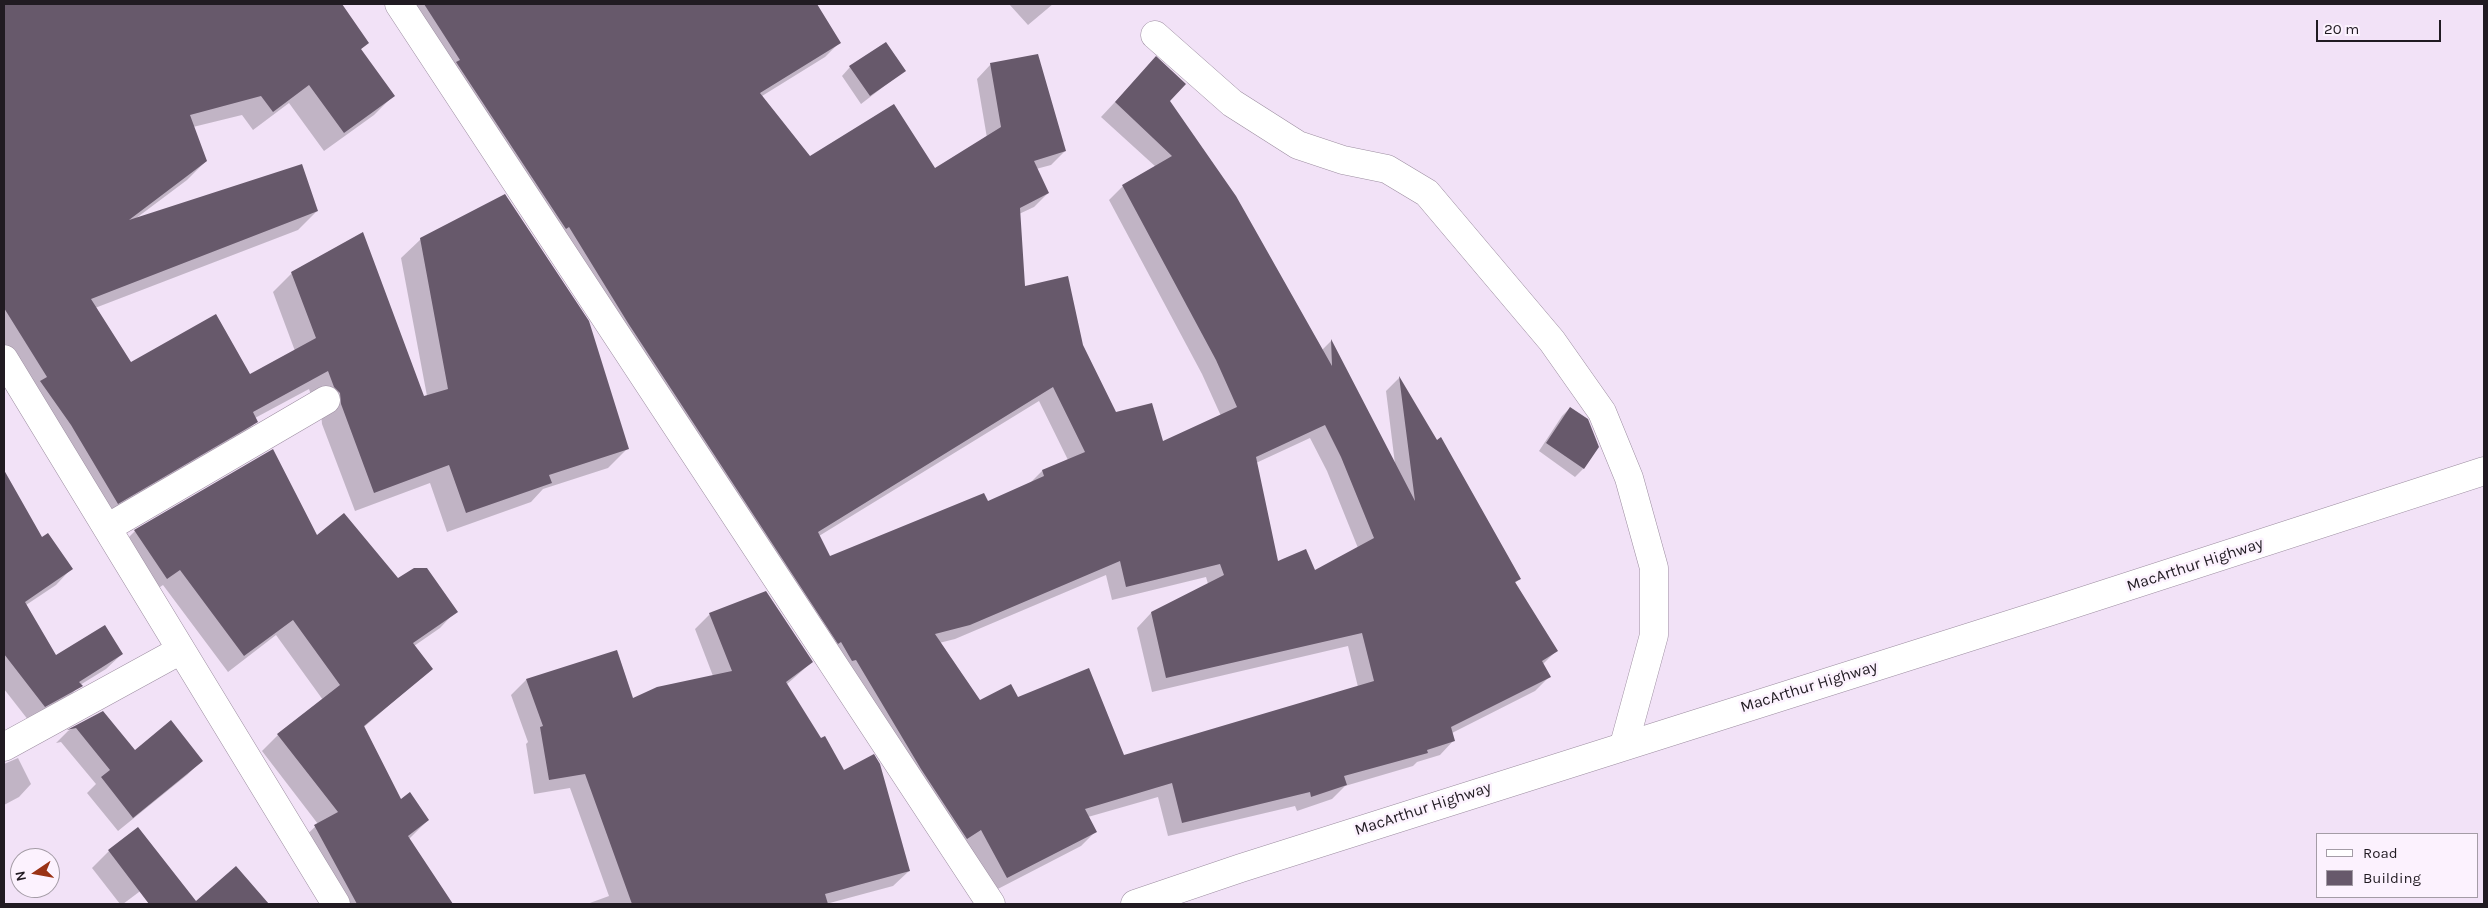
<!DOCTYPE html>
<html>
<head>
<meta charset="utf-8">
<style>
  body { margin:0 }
  #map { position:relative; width:2488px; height:908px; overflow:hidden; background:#f2e2f7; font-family:Karla,sans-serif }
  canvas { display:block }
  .frame { position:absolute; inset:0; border:5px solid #211b22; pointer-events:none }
  .legend { position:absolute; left:2316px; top:833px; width:162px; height:65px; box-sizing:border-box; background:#fcf2fe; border:1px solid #a49ca6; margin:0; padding:6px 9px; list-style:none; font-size:15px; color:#211b22 }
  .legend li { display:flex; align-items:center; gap:10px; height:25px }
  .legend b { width:25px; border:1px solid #a49ca6 }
  .north { position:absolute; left:10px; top:848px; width:50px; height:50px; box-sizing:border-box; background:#fcf2fe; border:1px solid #a49ca6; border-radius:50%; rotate:258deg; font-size:14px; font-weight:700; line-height:20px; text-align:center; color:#211b22 }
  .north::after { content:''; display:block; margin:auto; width:18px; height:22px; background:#9a3215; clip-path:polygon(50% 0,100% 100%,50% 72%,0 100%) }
  .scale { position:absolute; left:2316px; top:20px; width:125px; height:22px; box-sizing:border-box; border:2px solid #211b22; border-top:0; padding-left:6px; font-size:15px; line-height:18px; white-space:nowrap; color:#211b22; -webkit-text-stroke:4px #fcf2fe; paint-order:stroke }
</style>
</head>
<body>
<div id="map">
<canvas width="2488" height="908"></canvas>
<div class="frame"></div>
<ul class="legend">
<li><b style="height:6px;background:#fff"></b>Road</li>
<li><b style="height:14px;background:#67596b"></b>Building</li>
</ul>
<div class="north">N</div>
<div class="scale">20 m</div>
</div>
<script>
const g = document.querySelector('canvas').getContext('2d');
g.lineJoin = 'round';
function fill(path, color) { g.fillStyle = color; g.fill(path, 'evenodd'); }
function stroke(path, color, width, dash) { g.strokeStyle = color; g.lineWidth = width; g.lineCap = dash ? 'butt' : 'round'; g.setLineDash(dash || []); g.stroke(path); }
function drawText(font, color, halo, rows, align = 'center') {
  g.font = font + ' Karla,sans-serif'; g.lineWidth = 5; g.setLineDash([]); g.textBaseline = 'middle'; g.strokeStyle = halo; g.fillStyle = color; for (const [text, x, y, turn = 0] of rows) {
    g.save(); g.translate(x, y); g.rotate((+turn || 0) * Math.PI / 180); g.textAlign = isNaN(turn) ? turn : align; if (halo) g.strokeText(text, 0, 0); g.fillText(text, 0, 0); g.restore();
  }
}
const shadow = new Path2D(`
  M4,4H309L319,18L340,4L368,43L360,50L393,96L374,115L324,151L289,103L253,130L242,115L193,127L206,161L187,180L135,219L317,211L298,230L95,308L130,364L249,376L295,351L273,292L292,273L424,397L427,396L401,258L421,239L627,449L608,468L543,489L531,502L447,532L430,483L355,511L322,424L321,412L315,406L309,389L255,418L257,421L237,441L98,522L4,358V80L25,71L4,44Z
  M402,4H816L839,43L825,57L762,96L810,158L934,170L987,138L977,79L991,64L1065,151L1051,165L1036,169L1048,193L1034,207L1019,214L1023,288L1082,345L1115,414L1162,443L1221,416L1202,374L1109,200L1123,186L1156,167L1101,117L1156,58L1169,101L1322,350L1331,341L1395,464L1386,391L1399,378L1520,578L1515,583L1556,651L1542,665L1549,677L1535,691L1452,733L1454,740L1440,755L1417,762L1413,766L1345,786L1332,799L1297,811L1295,806L1168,836L1158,797L1088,817L1095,832L1081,846L992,892ZM1039,401L1068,460L1042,471L1028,485L987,503L830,557L819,536ZM1310,438L1327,471L1358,548L1315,572L1277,563L1256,463ZM1106,575L1112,600L1206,577L1208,584L1151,613L1137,628L1152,692L1348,646L1358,687L1123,756L1017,698L979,702L939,643L955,639Z
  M1009,4H1053L1028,25Z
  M850,67L904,71L861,104L842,76Z
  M1570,408L1583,469L1575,477L1539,451L1562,416Z
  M272,451L317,537L456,611L440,628L414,646L431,669L364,727L401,801L428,820L409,839L451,904H330L298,843L318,824L262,751L278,735L323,700L276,635L228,672L163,585L150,594L118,548L135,531Z
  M23,507L41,539L71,569L56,585L26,605L56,657L122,654L106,669L80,685L65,701L29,721L4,689V518Z
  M710,614L812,662L786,685L820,740L909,871L893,886L826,904H587L609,896L570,788L534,794L526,744L528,742L511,695L526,680L632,700L713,676L695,629Z
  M102,712L134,752L201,761L187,775L118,831L87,793L96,784L61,742L56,743L68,731Z
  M18,758L31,784L19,797L4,805V764Z
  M138,829L151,883L123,904H120L92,868L109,851Z
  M236,868L260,895L250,904H193Z`);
const building = new Path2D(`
  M4,4H342L369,43L361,49L395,96L344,133L309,85L273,112L261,96L190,115L207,161L129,220L302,164L318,211L91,299L131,362L216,314L250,374L316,338L291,272L363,232L424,396L448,389L420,238L505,194L589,321L629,449L549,475L552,483L466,513L449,465L374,493L341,404L340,393L334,387L328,371L253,412L258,422L118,504L71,425L40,381L47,377L4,308Z
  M424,4H817L841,43L760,93L810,156L894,104L935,168L1001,127L990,63L1038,54L1066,151L1034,161L1049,193L1020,208L1025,286L1068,276L1083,345L1116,412L1152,403L1163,441L1237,407L1216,360L1122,185L1172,156L1115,102L1156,56L1186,84L1170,101L1236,196L1332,366L1331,339L1415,501L1399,376L1437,440L1441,437L1521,579L1515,582L1558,651L1542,661L1551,677L1451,727L1455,741L1427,750L1428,753L1344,776L1347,785L1311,797L1310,792L1182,823L1172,783L1085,809L1097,832L1007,878L981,830L967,839L921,769L856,660L852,661L841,642L838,644L628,323L569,227L566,229L456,62L460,60ZM1053,387L1085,452L1042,470L1044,476L988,501L984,493L830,556L818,532ZM1325,425L1341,457L1374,538L1315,570L1306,549L1278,561L1256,457ZM1120,561L1126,587L1220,564L1224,575L1151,612L1166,678L1362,633L1374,681L1124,755L1089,668L1018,697L1011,684L980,700L935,634L970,625Z
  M886,42L906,71L870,96L849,66Z
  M1570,407L1588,419L1599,447L1584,469L1546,443Z
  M273,449L317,535L344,513L398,578L414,568H427L458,612L413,643L433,669L364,726L401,799L410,792L429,820L408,836L453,904H357L314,825L338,812L277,734L340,685L293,620L244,656L180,570L167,579L134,530Z
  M4,470L42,537L48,533L73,569L25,602L56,655L105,625L123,654L79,682L83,686L45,707L4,654Z
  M766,591L813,662L786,682L821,738L825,736L844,770L874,754L880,764L910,871L825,894L828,904H632L585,774L549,780L540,727L543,726L526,679L617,650L633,698L657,687L732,671L709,613Z
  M103,711L135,750L171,720L203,761L133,818L101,777L110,770L76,728L67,730Z
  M138,827L196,901L236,866L269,904H149L108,850Z`);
const minor = new Path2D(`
  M399,4L991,904
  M1155,35L1232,103L1298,145L1343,160L1387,169L1427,193L1552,341L1602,412L1629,478L1654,568V635L1624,745
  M4,359L336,904
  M107,528L326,400
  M4,747L181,650`);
const highway = new Path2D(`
  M1135,904L1241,868L2052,611L2484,471`);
const streetNames = [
  ["MacArthur Highway",2195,565,-18],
  ["MacArthur Highway",1809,687,-17],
  ["MacArthur Highway",1423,809,-18]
];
fill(shadow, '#0003');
fill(building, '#67596b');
stroke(minor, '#9c8da0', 29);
stroke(highway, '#9c8da0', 29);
stroke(minor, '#fff', 28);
stroke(highway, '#fff', 28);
drawText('16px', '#211b22', '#fcf2fe', streetNames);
</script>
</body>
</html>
